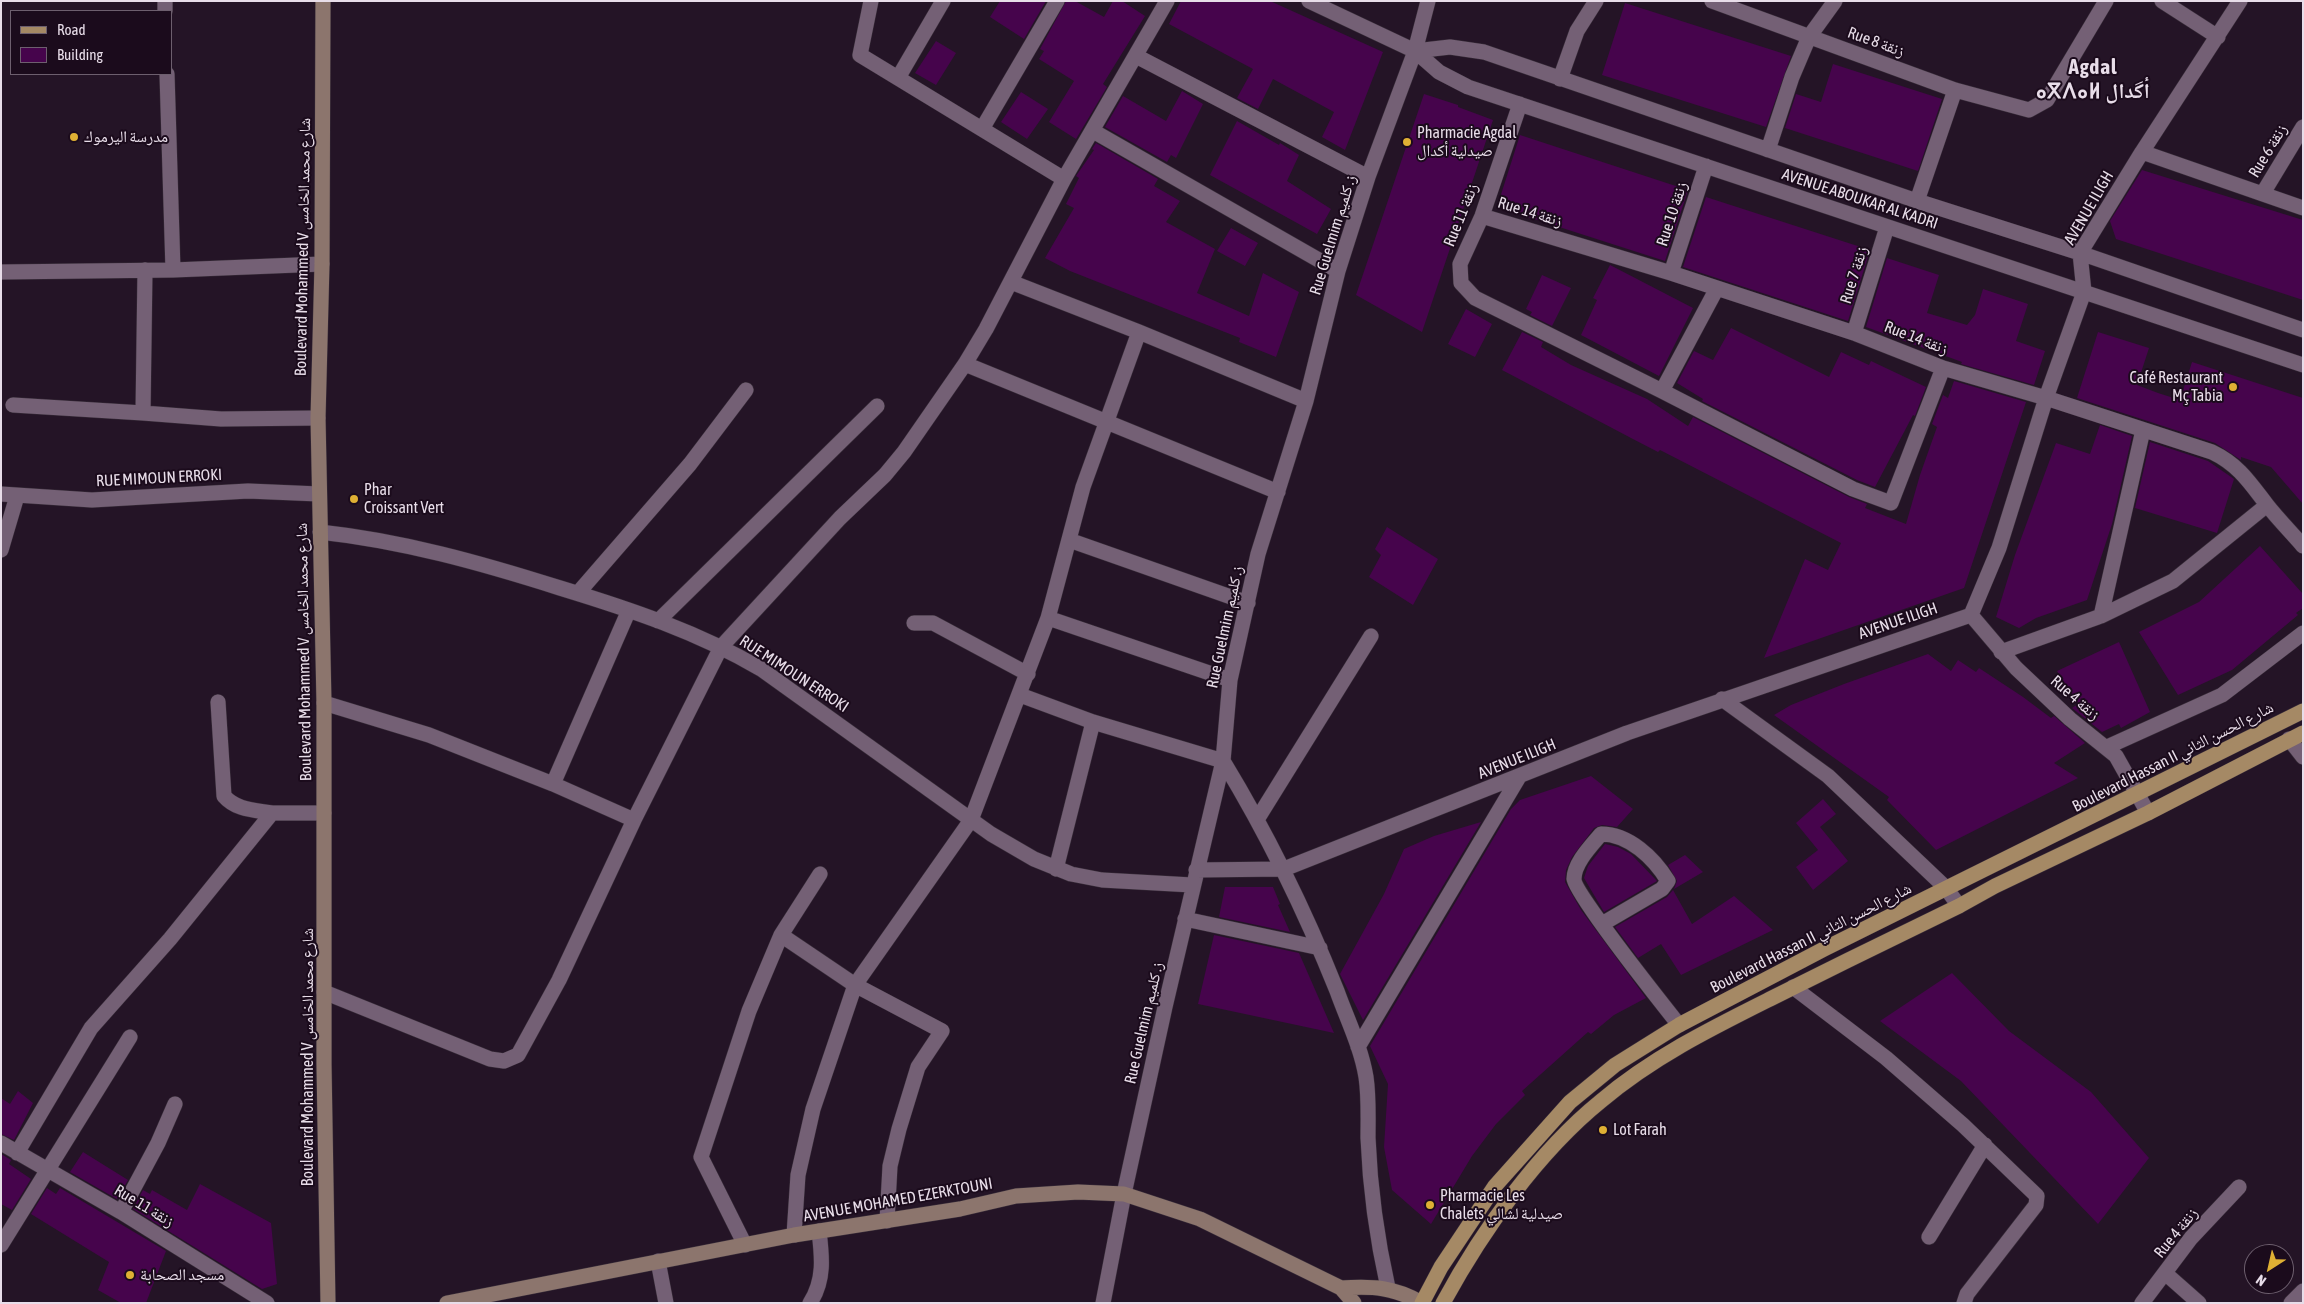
<!DOCTYPE html>
<html>
<head>
<meta charset="utf-8">
<style>
  body { margin:0 }
  #map { position:relative; width:2304px; height:1304px; overflow:hidden; background:#241426; font-family:"Asap Condensed",sans-serif }
  canvas { display:block }
  .frame { position:absolute; inset:0; border:2px solid #e8dde9; pointer-events:none }
  .legend { position:absolute; left:10px; top:10px; width:162px; height:65px; box-sizing:border-box; background:#1b0b1c; border:1px solid #6d5f6e; margin:0; padding:6px 9px; list-style:none; font-size:15px; color:#e8dde9 }
  .legend li { display:flex; align-items:center; gap:10px; height:25px }
  .legend b { width:25px; border:1px solid #6d5f6e }
  .north { position:absolute; left:2244px; top:1244px; width:50px; height:50px; box-sizing:border-box; background:#1b0b1c; border:1px solid #6d5f6e; border-radius:50%; rotate:215deg; font-size:14px; font-weight:700; line-height:20px; text-align:center; color:#e8dde9 }
  .north::after { content:''; display:block; margin:auto; width:18px; height:22px; background:#dfb034; clip-path:polygon(50% 0,100% 100%,50% 72%,0 100%) }
</style>
</head>
<body>
<div id="map">
<canvas width="2304" height="1304"></canvas>
<div class="frame"></div>
<ul class="legend">
<li><b style="height:6px;background:#a58965"></b>Road</li>
<li><b style="height:14px;background:#46044c"></b>Building</li>
</ul>
<div class="north">N</div>
</div>
<script>
const g = document.querySelector('canvas').getContext('2d');
g.lineJoin = 'round';
function fill(path, color) { g.fillStyle = color; g.fill(path, 'evenodd'); }
function stroke(path, color, width, dash) { g.strokeStyle = color; g.lineWidth = width; g.lineCap = dash ? 'butt' : 'round'; g.setLineDash(dash || []); g.stroke(path); }
function drawText(font, color, halo, rows, align = 'center') {
  g.font = font + ' "Asap Condensed","Noto Naskh Arabic","Noto Sans Tifinagh",sans-serif'; g.lineWidth = 4; g.setLineDash([]); g.textBaseline = 'middle'; g.strokeStyle = halo; g.fillStyle = color; for (const [text, x, y, turn = 0] of rows) {
    g.save(); g.translate(x, y); g.rotate((+turn || 0) * Math.PI / 180); g.textAlign = isNaN(turn) ? turn : align; if (halo) g.strokeText(text, 0, 0); g.fillText(text, 0, 0); g.restore();
  }
}
const building = new Path2D(`
  M1000,1H1046L1024,39L990,17Z
  M1066,1H1075L1104,17L1113,1H1122L1145,16L1103,84L1107,87L1076,139L1049,122L1074,81L1039,59L1044,51L1040,49Z
  M1181,1H1270L1383,52L1345,150L1322,137L1334,112L1273,79L1258,109L1237,98L1253,69L1169,24Z
  M1625,3L1791,56L1766,127L1602,75Z
  M936,41L956,53L936,85L915,73Z
  M1833,64L1942,99L1918,171L1785,128L1796,94L1821,102Z
  M1182,91L1203,104L1176,158L1171,155L1167,162L1105,127L1123,96L1166,121Z
  M1021,92L1048,109L1027,139L1001,122Z
  M1424,94L1458,105V107L1493,120L1422,332L1356,295Z
  M1237,121L1279,145L1280,143L1299,155L1287,181L1331,209L1317,234L1210,175Z
  M1520,135L1688,190L1665,261L1497,207Z
  M1096,143L1158,179L1154,186L1180,201L1166,222L1215,249L1197,293L1249,316L1263,273L1299,292L1276,357L1239,342L1240,338L1070,271L1045,258L1074,208L1066,204L1079,178L1076,176L1094,150L1092,149Z
  M2142,170L2303,220V300L2116,239L2110,221Z
  M1706,197L1870,250L1848,321L1683,267Z
  M1231,228L1258,243L1245,266L1217,251Z
  M1887,258L1939,275L1927,313L1967,325L1975,315L1983,289L2028,304L2016,341L2045,351L2034,385L1961,364L1962,362L1866,327Z
  M1610,265L1693,308L1659,376L1581,335L1597,300L1593,298Z
  M1542,275L1571,288L1552,326L1530,315L1532,312L1526,309Z
  M1466,309L1492,324L1475,357L1448,344Z
  M1731,328L1829,377L1841,352L1869,365L1871,361L1926,387L1915,416L1913,415L1875,487L1857,480L1702,401L1703,399L1677,383L1694,351L1713,360Z
  M1522,332L1543,342L1541,347L1571,365L1647,399L1688,426L1693,417L1849,497L1867,504L1865,508L1906,524L1920,475L1937,427L1932,424L1943,395L1948,398L1954,381L2026,402L1964,588L1764,658L1805,559L1828,570L1841,543L1660,450L1658,452L1631,438L1502,370Z
  M2098,332L2149,348L2137,385L2158,393L2180,400L2192,362L2303,398V504L2271,467L2241,457V460L2215,443L2077,398Z
  M2100,425L2132,436L2112,524L2087,600L2036,618L2019,628L1996,617L2015,555L2056,443L2090,454Z
  M2150,442L2208,461L2234,479L2217,533L2135,508Z
  M1387,527L1438,559L1413,605L1369,577L1381,555L1375,549Z
  M2260,546L2303,594V608L2296,613L2298,615L2232,670L2178,695L2139,632L2199,602Z
  M2119,642L2150,712L2121,728L2119,724L2102,732L2072,708L2078,704L2057,671Z
  M1928,654L1951,671L1958,660L1976,672L1979,668L2023,697L2051,718L2054,716L2085,743L2054,763L2078,778L1936,850L1887,800L1889,797L1774,715L1791,705L1844,684Z
  M1591,776L1633,809L1617,827L1602,825L1594,828L1572,857L1566,870L1565,882L1581,910L1646,998L1614,1015L1591,1034L1588,1032L1522,1091L1525,1095L1496,1124L1472,1156L1431,1224L1392,1190L1384,1147L1388,1084L1370,1046L1511,809L1520,800Z
  M1823,799L1836,814L1820,827L1848,861L1813,890L1796,867L1818,850L1796,823Z
  M1481,822L1363,1020L1340,974L1384,894L1404,849L1434,836Z
  M1605,844L1618,847L1631,854L1657,881L1604,912L1584,878L1588,866Z
  M1685,855L1703,872L1674,889L1677,881L1668,865Z
  M1225,887H1273L1280,904L1278,905L1290,932L1219,917Z
  M1673,890L1692,924L1734,896L1773,930L1681,975L1661,944L1638,958L1615,927L1667,897Z
  M1214,935L1299,953L1334,1033L1198,1004Z
  M1952,973L2009,1031L2091,1092L2149,1158L2098,1224L1961,1081L1880,1021Z
  M18,1091L33,1103L14,1140L1,1134V1098L10,1104Z
  M83,1152L128,1180L117,1199L70,1172Z
  M1,1154L11,1160L9,1164L31,1179L12,1210L1,1204Z
  M200,1184L271,1223L277,1284L262,1289L133,1209L143,1190L150,1194L152,1190L187,1210Z
  M47,1188L56,1194L60,1188L166,1251L146,1303H121L98,1290L109,1262L31,1214Z`);
const street = new Path2D(`
  M165,1V11
  M871,1L860,55L1064,179
  M1309,1L1415,51L1439,72L1468,87L2303,365
  M1712,1L1955,90L2029,110L2047,100L2106,1
  M2162,1L2218,37
  M1415,51L1450,47L1484,52L1917,201L2080,253L2303,330
  M1136,56L1368,177
  M167,74L173,270
  M898,78L943,1
  M1560,79L1577,31L1596,1
  M1520,104L1482,216L1460,264L1461,283L1475,298L1662,391L1853,489L1891,503L1943,368
  M982,129L1057,1
  M1093,131L1338,271
  M1768,150L1792,77L1809,37L1835,1
  M2142,152L2303,208
  M2263,193L2303,127
  M1917,201L1955,90
  M1482,216L1671,273L1854,333L1943,368L2046,398L2212,452C2239,465 2250,483 2267,505C2278,519 2291,532 2303,546
  M1,272L173,270L322,264
  M1671,273L1706,166
  M1011,282L1139,332L1306,401
  M1854,333L1887,227
  M965,364L1278,492
  M1662,391L1716,290
  M13,405L143,413L145,270
  M143,413L221,419L318,418
  M1,494L92,500L248,491L319,494
  M320,532C403,541 481,563 560,588C629,609 698,632 761,669L991,834L1034,859L1071,874L1102,880L1192,885
  M1069,540L1248,603
  M1,550L17,496
  M578,593L690,464L746,390
  M1971,615L2016,668L2070,719L2116,756L2148,813
  M2101,616L2143,430
  M1048,618L1230,680
  M658,621L877,406
  M914,623H933L1028,674
  M2001,652L2101,616L2173,581L2267,505
  M1020,695L1093,722L1223,761C1268,835 1305,911 1337,991C1347,1019 1361,1047 1366,1077C1369,1097 1368,1118 1368,1138C1370,1188 1377,1239 1388,1288
  M1722,699L1828,776L1946,888L1959,906
  M218,702L224,796C236,810 254,810 272,813
  M324,703L429,735L553,784L634,820
  M2289,739L2303,757
  M2107,747L2222,695L2303,633
  M553,784L629,610
  M1258,818L1371,636
  M1056,869L1093,722
  M1196,870L1284,869L1627,733L1971,615L1999,548L2046,398L2084,292L2080,253L2142,152L2240,1
  M820,874L781,935L855,985L942,1031L918,1067L899,1129L890,1166L887,1221
  M1185,919L1320,948
  M1602,924L1662,889L1668,881C1654,858 1629,834 1601,834C1591,846 1574,863 1574,879C1574,893 1664,1006 1679,1025
  M1793,987L1886,1058L1963,1125L2037,1196L2036,1205L1967,1294L1964,1303
  M324,992L490,1059L504,1061L518,1055L559,980L634,820L721,647L840,518L885,475L904,452L965,364L986,329L1064,179L1167,1
  M1358,1047L1519,777
  M1,1143L121,1212L267,1303
  M17,1153L91,1028L170,939L272,813H324
  M121,1212L158,1143L175,1104
  M794,1235L798,1175L813,1109L855,985L971,820L1048,618L1083,487L1139,332
  M1929,1237L1985,1145
  M1,1245L130,1037
  M745,1245L701,1157L749,1011L781,935
  M658,1261L666,1303
  M2165,1273L2199,1303
  M810,1303C825,1280 822,1256 819,1231
  M1103,1303L1124,1194L1165,1007L1223,761L1230,680L1258,554L1306,401L1338,271L1368,177L1415,51L1428,1
  M2142,1303L2191,1238L2239,1187
  M2291,1303L2303,1291`);
const secondary = new Path2D(`
  M323,1L322,264L318,418L324,703V1064L328,1303
  M1341,1288C1374,1286 1393,1287 1422,1303
  M447,1303L794,1235L960,1209L1016,1196L1078,1192L1124,1194L1200,1219L1341,1288L1354,1303`);
const primary = new Path2D(`
  M1422,1303L1441,1267L1495,1186L1570,1102L1615,1065L1679,1025L1824,949L2303,711
  M1443,1303C1482,1231 1538,1152 1601,1101C1653,1057 1712,1028 1772,998C1834,967 1897,936 1959,906L1995,886L2148,813L2303,733`);
const markers = [
  [74,137,5,"#dfb034"],
  [1407,142,5,"#dfb034"],
  [2233,387,5,"#dfb034"],
  [354,499,5,"#dfb034"],
  [1603,1130,5,"#dfb034"],
  [1430,1205,5,"#dfb034"],
  [130,1275,5,"#dfb034"]
];
const streetNames = [
  ["Rue 8 زنقة",1876,42,20],
  ["Rue 6 زنقة",2268,151,-59],
  ["AVENUE ABOUKAR AL KADRI",1860,199,18],
  ["AVENUE ILIGH",2089,208,-60],
  ["Rue 14 زنقة",1530,212,17],
  ["Rue 10 زنقة",1672,214,-72],
  ["Rue 11 زنقة",1461,215,-68],
  ["Rue Guelmim ز. كلميم",1333,235,-73],
  ["Boulevard Mohammed V شارع محمد الخامس",303,247,-89],
  ["Rue 7 زنقة",1854,275,-73],
  ["Rue 14 زنقة",1916,338,21],
  ["RUE MIMOUN ERROKI",159,478,-3],
  ["AVENUE ILIGH",1898,621,-19],
  ["Rue Guelmim ز. كلميم",1225,627,-78],
  ["Boulevard Mohammed V شارع محمد الخامس",304,652,-91],
  ["RUE MIMOUN ERROKI",794,674,33],
  ["Rue 4 زنقة",2075,698,41],
  ["Boulevard Hassan II شارع الحسن الثاني",2173,757,-27],
  ["AVENUE ILIGH",1517,759,-22],
  ["Boulevard Hassan II شارع الحسن الثاني",1811,938,-27],
  ["Rue Guelmim ز. كلميم",1144,1023,-77],
  ["Boulevard Mohammed V شارع محمد الخامس",308,1057,-90],
  ["AVENUE MOHAMED EZERKTOUNI",898,1200,-10],
  ["Rue 11 زنقة",144,1206,31],
  ["Rue 4 زنقة",2176,1233,-51]
];
const poiNames = [
  ["Pharmacie Agdal",1417,133],
  ["صيدلية أكدال",1417,151],
  ["مدرسة اليرموك",84,137],
  ["Café Restaurant",2223,378,"right"],
  ["Mç Tabia",2223,396,"right"],
  ["Phar",364,490],
  ["Croissant Vert",364,508],
  ["Lot Farah",1613,1130],
  ["Pharmacie Les",1440,1196],
  ["Chalets صيدلية لشالي",1440,1214],
  ["مسجد الصحابة",140,1275]
];
const districtNames = [
  ["Agdal",2093,67],
  ["ⴰⴳⴷⴰⵍ أگدال",2093,91]
];
fill(building, '#46044c');
stroke(street, '#392e3a', 16);
stroke(secondary, '#392e3a', 16);
stroke(primary, '#392e3a', 16);
stroke(street, '#746075', 15);
stroke(secondary, '#8c756d', 15);
stroke(primary, '#a58965', 15);
for (const [x, y, r, color] of markers) { const dot = new Path2D(); dot.arc(x, y, r, 0, 2 * Math.PI); g.fillStyle = color; g.fill(dot); stroke(dot, '#1b0b1c', 2); }
drawText('16px', '#e8dde9', '#1b0b1c', streetNames);
drawText('16px', '#e8dde9', '#1b0b1c', poiNames, 'left');
g.letterSpacing = '1px';
drawText('bold 21px', '#e8dde9', '#1b0b1c', districtNames);
g.letterSpacing = '0px';
</script>
</body>
</html>
